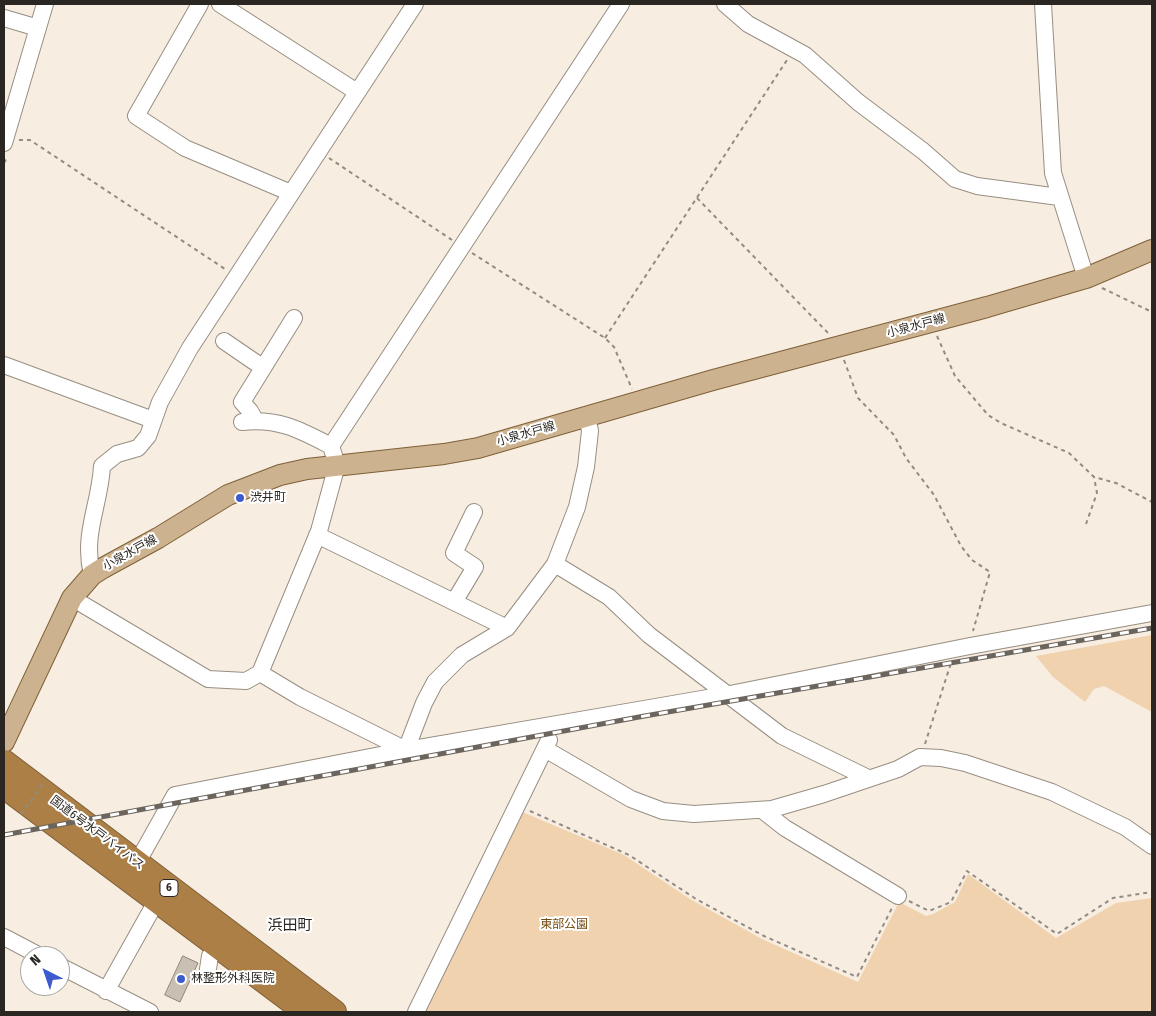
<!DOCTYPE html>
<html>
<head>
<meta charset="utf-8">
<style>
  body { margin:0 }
  #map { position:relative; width:1156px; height:1016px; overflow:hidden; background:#f8ede1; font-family:"Fira Sans Condensed",sans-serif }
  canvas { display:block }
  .frame { position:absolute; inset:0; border:5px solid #2a2621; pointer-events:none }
  .north { position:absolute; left:20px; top:946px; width:50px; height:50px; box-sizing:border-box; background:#fff; border:1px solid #aaa8a6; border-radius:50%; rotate:319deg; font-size:14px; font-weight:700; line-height:20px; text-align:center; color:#2a2621 }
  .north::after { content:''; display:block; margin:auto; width:18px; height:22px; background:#3d5bcd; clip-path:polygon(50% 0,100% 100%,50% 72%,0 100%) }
</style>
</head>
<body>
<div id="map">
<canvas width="1156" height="1016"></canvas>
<div class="frame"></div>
<div class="north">N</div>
</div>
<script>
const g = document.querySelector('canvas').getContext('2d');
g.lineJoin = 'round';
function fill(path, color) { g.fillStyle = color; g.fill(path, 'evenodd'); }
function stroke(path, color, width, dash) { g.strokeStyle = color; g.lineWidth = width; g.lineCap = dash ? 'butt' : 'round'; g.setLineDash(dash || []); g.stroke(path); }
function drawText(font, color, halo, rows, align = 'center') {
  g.font = font + ' "Fira Sans Condensed","Noto Sans JP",sans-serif'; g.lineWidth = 4; g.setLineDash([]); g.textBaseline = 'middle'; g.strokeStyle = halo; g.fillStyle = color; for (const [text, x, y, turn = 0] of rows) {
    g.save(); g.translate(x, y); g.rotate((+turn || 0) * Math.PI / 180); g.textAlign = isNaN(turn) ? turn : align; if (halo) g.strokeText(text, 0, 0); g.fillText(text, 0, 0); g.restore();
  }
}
const green = new Path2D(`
  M1152,635V712L1104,686L1094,689L1085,702L1053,677L1036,656Z
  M520,811L624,855L690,899L762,939L858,982L899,902L926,916L933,914L955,902L968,874L1056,938L1116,903L1152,898V1012H423Z`);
const building = new Path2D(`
  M183,956L198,963L180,1002L165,995Z`);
const path = new Path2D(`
  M19,140H30L225,269
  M329,158L452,240
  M4,163L8,156
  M697,198L828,333
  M472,253L605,338L614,347L632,389
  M1102,288L1152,312
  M937,336L955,376L988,415L1001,423L1069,453L1094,477L1116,483L1152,502
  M605,338L787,60
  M844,360L858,398L894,435L906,458L934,495L961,546L972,560L990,572L973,631
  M1086,524L1097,493L1094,477
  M925,744L951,663
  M530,811L629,855L696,899L764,936L857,977L892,908
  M909,901L929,911L951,902L967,871L1057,934L1113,898L1152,892`);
const minor = new Path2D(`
  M200,4L136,116L185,148L291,193
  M220,4L357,92
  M725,4L748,24L805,55L858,102L923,151L955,179L977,186L1059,197
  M1043,4L1053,173L1086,278
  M4,18L38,28
  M4,143L45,4
  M224,341L262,367
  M4,365L153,420
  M255,420L250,411L242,402L294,318
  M331,446L621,4
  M317,535L507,628
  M555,564L609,597L649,635L782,736L868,778
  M92,575C82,534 100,505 102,466L117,454L138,448L148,436L160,402L190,348L415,4
  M72,598L208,679L246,681L260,673L319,531L337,465L331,446C300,430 279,418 242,422
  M454,602L475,567L454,553L474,512
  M260,673L300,697L406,750L424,703L435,682L462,655L507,628L555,564L577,507L586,467L590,431L587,416
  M545,749L631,799L663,811L694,814L772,809L824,794L898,769L920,757L941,758L965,763L1052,792L1125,827L1152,846
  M762,810L785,828L898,896
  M137,863L175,795L406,750L725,695L970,646L1152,613
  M4,937L40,956
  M60,966L150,1012
  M208,969L210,956L218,946
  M106,991L157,900
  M416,1012L549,740`);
const major = new Path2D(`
  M4,742L72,598L92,575L103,568L158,538L228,495L280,475L307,469L444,454L478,448L713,380L987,307L1086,278L1152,250`);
const highway = new Path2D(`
  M4,762L334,1012
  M4,786L306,1012`);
const rail = new Path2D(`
  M4,835L639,717L1152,628`);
const pathBridge = new Path2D(`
  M21,814L45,781`);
const markers = [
  [240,498,5,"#3d5bcd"],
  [181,979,5,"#3d5bcd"]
];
const shields = [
  [169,888,18]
];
const shieldNames = [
  ["6",169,888]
];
const streetNames = [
  ["小泉水戸線",916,326,-15],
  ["小泉水戸線",526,434,-16],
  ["小泉水戸線",130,553,-29],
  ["国道6号水戸バイパス",97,833,37]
];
const poiNames = [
  ["渋井町",250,498],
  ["林整形外科医院",191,979]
];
const parkNames = [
  ["東部公園",564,925]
];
const quarterNames = [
  ["浜田町",290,926]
];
fill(green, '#f0d2af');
fill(building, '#c9bfb3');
stroke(building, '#8d8478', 1);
stroke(minor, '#978e82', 18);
stroke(major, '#7e6038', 22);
stroke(highway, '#7e6038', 26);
stroke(path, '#938b83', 2, [4, 4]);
stroke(minor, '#fff', 16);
stroke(major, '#cdb28f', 20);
stroke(highway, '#ab7f45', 24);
stroke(rail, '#6b655e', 5);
stroke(rail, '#fff', 3, [9]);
stroke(pathBridge, '#938b83', 2, [4, 4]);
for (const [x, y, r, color] of markers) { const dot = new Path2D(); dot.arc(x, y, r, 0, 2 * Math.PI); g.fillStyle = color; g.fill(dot); stroke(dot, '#fff', 2); }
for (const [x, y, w] of shields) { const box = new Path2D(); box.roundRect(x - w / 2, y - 8.5, w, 17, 4); g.fillStyle = '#fff'; g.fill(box); stroke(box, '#2a2621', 1); }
drawText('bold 11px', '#2a2621', null, shieldNames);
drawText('12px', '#2a2621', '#fff', streetNames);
drawText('12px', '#2a2621', '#fff', poiNames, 'left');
drawText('12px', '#734b0c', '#fff', parkNames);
drawText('15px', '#2a2621', '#fff', quarterNames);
</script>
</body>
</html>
